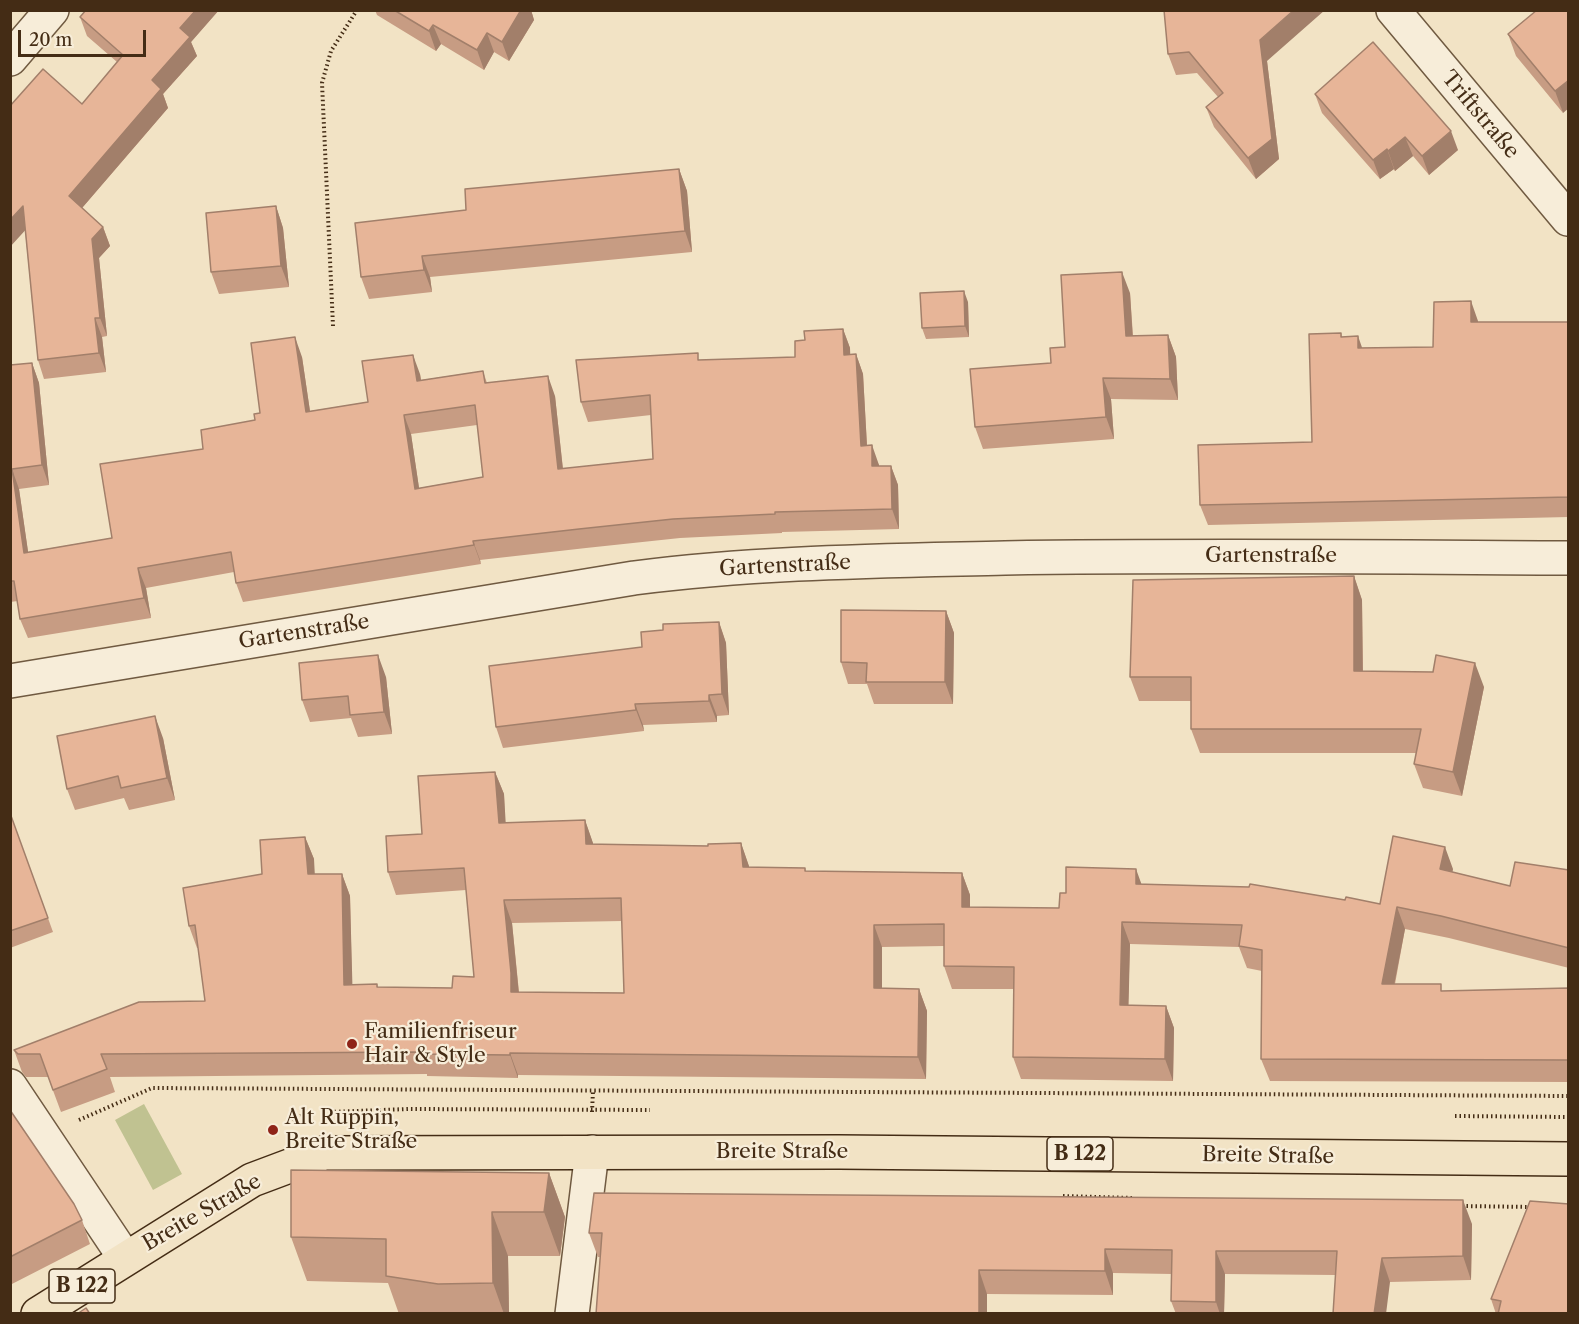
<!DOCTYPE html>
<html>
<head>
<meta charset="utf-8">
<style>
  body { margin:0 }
  #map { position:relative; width:1579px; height:1324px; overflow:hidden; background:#f2e3c5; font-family:"Libre Caslon Text",serif }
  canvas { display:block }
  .frame { position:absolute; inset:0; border:12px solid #442c15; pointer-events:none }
  .scale { position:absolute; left:18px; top:30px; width:128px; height:27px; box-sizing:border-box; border:3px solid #442c15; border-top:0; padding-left:8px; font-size:18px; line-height:21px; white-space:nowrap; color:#442c15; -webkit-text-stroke:4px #f7edd9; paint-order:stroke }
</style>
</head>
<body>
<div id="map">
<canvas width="1579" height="1324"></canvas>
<div class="frame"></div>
<div class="scale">20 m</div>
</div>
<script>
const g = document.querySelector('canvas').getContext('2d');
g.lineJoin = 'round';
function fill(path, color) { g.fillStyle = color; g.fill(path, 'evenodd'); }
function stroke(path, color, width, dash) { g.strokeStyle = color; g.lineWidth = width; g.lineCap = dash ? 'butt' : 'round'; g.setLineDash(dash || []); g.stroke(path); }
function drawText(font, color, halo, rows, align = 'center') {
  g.font = font + ' "Libre Caslon Text",serif'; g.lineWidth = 4.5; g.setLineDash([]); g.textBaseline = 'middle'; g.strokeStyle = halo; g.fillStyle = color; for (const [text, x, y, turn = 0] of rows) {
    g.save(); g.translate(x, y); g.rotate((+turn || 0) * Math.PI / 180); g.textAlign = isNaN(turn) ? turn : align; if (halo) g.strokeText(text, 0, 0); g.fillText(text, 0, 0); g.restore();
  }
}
const green = new Path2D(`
  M144,1104L182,1174L153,1190L115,1120Z`);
const path = new Path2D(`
  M333,326L322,83L331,51L357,10
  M330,1112L408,1109L650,1110
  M592,1112L593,1091
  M1455,1116L1568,1117
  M79,1120L152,1088L1568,1096
  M293,1121L301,1116L311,1114
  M1063,1196L1133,1198
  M1462,1206L1532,1207`);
const minor = new Path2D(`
  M1393,10L1568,219
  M10,59L52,10
  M10,681L634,578C757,562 881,561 1005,558C1193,555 1381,557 1568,558
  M10,1086L125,1258
  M572,1314L592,1152`);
const major = new Path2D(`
  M38,1314L252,1180L324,1153L839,1152L1568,1159`);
const wall = new Path2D(`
  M86,10H219L191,42L197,56L163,94L168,108L82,208L103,227L110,246L99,258L107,336L102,337L106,372L44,379L38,360L25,230L82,104L117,62L87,36L80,17Z
  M375,10H531L534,20L509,61L494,52L484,70L441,44L436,51L377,15Z
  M1164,10L1267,61L1279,159L1256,179L1214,127L1206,107L1218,97L1197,73L1176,75L1168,54Z
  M1537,10L1563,113L1516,56L1508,34Z
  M1315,94L1458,150L1429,175L1413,156L1395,171L1394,169L1380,179L1322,113Z
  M679,169L687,191L692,252L430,277L432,292L369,299L361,277L466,210Z
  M276,206L283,228L289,287L219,294L211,272Z
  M1130,293L1133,336L1168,335L1176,357L1178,400L1111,399L1114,439L983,449L975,427L1051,363L1065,347Z
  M968,302L969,337L926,339L922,328Z
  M1478,322H1569V517L1208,525L1200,505L1312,442L1341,333L1342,337L1362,348L1433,347Z
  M843,329L850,348V355L856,354L863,374L867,445L879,465V466H891L898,485L899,529L782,532V533L680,538L586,548L480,560L481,564L243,602L236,583L234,572L146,588L151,618L28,638L20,619L18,601L10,602V365L32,363L39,383L49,485L19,489L28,552L112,538L203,449L255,420L302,357L310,411L368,402L420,374L421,380L483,371L487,383L555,396L563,469L653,459L651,415L588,422L581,402L700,360L795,357L805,340ZM477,425L483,477L419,488L411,434Z
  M1354,576L1362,600L1363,671L1484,687L1462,796L1423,788L1414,764L1416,753H1200L1191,729V701H1139L1130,677Z
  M946,611L954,633L953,704H874L867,684H848L841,662Z
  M719,622L726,643L729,715L717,716V722L643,725L644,731L503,748L496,727L642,647L663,630Z
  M386,677L392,734L358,737L351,718L310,722L302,700Z
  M163,738L175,800L129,810L124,798L75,810L67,789Z
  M495,772L504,794L505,823L585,820L593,844L708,846L741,843L749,867L805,868L806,871L962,873L970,895V908H1059L1066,893L1142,884L1380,904L1453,869L1452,872L1510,886L1569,870V968L1449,938L1405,929L1395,984L1443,991L1569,988V1082L1270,1081L1261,1059L1262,971L1247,968L1239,947L1130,944L1128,1005L1166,1006L1174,1028L1173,1081L1021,1079L1013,1057L1014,989H952L944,966V946L882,947V989H919L927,1011L926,1079L518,1075V1078L427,1076V1074L110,1077L115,1092L61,1112L48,1077H26L22,1072L14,1050L205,1001L198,948H197L189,926L262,874L305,837L314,859V874H342L350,896L352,985L377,984L378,987L452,988L474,977L466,890L396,895L388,872L422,834ZM622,921L624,993L519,992L512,923Z
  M10,813L53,932L10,948Z
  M10,1110L82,1220L90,1244L10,1285Z
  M549,1173L565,1217L560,1256H508L509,1314H399L388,1283L307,1281L291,1237Z
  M1472,1224L1471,1280L1390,1282L1335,1275L1225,1274L1224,1314H1176L1171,1301L1172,1274L1113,1273V1295L987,1294V1314H596L600,1257H598L589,1233Z
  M1491,1299L1569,1314H1496Z`);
const shadedWall = new Path2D(`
  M196,10H219L191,42L197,56L163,94L168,108L76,215L69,196L152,80L180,28Z
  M521,10H531L534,20L509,61L502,42Z
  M1294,10H1325L1267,61L1279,159L1256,179L1248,158L1260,40Z
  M433,25L441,44L436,51L429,31Z
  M487,33L494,52L484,70L477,50Z
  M1569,80V108L1563,113L1555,91Z
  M1451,131L1458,150L1429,175L1422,156Z
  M1405,137L1413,156L1395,171L1388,151Z
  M1387,149L1394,169L1380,179L1373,160Z
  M679,169L687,191L692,252L685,231Z
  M23,206L30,225L10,247V220Z
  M276,206L283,228L289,287L281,266Z
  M103,227L110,246L99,258L107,336L100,318L92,239Z
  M422,256L430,277L432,292L424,270Z
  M1122,272L1130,293L1134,358L1126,336Z
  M964,291L968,302L969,337L965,326Z
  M1471,301L1478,321V341L1471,322Z
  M95,318L102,337L106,372L99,353Z
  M843,329L850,348L851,374L844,355Z
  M1168,335L1176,357L1178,400L1170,379Z
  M1358,336L1365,356L1358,348Z
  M295,337L302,357L313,432L306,412Z
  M856,354L863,374L868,465L861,446Z
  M413,355L420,374L424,400L417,381Z
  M32,363L39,383L49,485L42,465Z
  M548,376L555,396L565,489L558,469Z
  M1103,378L1111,399L1114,439L1106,417Z
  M404,415L411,434L422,508L415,489Z
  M872,445L879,465V486L872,466Z
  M891,466L898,485L899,529L892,509Z
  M12,469L19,489L31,572L24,553Z
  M473,541L480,560L481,564L474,545Z
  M138,568L146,588L151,618L144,598Z
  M1354,576L1362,600L1363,695L1354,671Z
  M946,611L954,633L953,704L945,682Z
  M719,622L726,643L729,715L722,694Z
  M378,655L386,677L392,734L384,712Z
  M1475,663L1484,687L1462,796L1453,772Z
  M709,695L717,716V722L709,701Z
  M635,704L643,725L644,731L636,710Z
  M155,716L163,738L175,800L167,778Z
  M495,772L504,794L507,845L499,823Z
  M585,820L593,843L594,866L586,844Z
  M305,837L314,859L316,897L308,874Z
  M741,843L749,866L751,889L743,867Z
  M1445,847L1453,869L1448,892L1440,869Z
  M1136,869L1144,891L1136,884Z
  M962,873L970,895V930L962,907Z
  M342,874L350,896L353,1007L344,985Z
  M504,900L512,923L519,995L511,992Z
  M1397,907L1405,929L1390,1006L1382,984Z
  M1122,922L1130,944L1128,1028L1120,1005Z
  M874,925L882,947V1011L874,988Z
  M919,989L927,1011L926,1079L918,1057Z
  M1166,1006L1174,1028L1173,1081L1165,1059Z
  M510,1053L518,1075V1078L510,1055Z
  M549,1173L565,1217L560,1256L544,1212Z
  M1463,1200L1472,1224L1471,1280L1463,1256Z
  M492,1212L508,1256L509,1314H504L493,1283Z
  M1105,1249L1113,1273V1295L1105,1271Z
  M1216,1251L1225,1274L1224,1314H1220L1216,1302Z
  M1382,1258L1390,1282L1386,1314H1374Z
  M979,1270L987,1294V1314H979Z`);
const building = new Path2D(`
  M86,10H196L180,28L190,37L152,80L161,89L69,196L103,227L92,239L100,318H95L99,353L38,360L23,206L10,220V106L43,69L82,104L123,55L80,17Z
  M394,10H521L502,42L487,33L477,50L433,25L429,31Z
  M1164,10H1294L1260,40L1272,139L1248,158L1206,107L1223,93L1189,52L1168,54Z
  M1537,10H1569V80L1555,91L1508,34Z
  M1373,42L1451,131L1422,156L1405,137L1388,151L1387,149L1373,160L1315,94Z
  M679,169L685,231L422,256L424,270L361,277L355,223L466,210L465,189Z
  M276,206L281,266L211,272L206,213Z
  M1122,272L1126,336L1168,335L1170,379L1103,378L1106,417L975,427L970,369L1051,363L1050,348L1065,347L1061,275Z
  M964,291L965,326L922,328L920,293Z
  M1471,301V322H1569V497L1200,505L1198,445L1312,442L1309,334L1341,333V337L1358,336V348L1433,347L1434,302Z
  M843,329L844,355L856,354L861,446L872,445V466H891L892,509L775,512V514L673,519L579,529L473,541L474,545L236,583L231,552L138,568L144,598L20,619L14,581H10V365L32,363L42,465L12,469L24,553L112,538L100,464L203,449L201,430L255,420L254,414L260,413L251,343L295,337L306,412L368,402L362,361L413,355L417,381L483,371L485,383L548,376L558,469L653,459L650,395L581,402L576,360L698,353V360L795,357V341L805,340L804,331ZM475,405L483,477L415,489L404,415Z
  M1354,576V671L1433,672L1436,655L1475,663L1453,772L1414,764L1421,729H1191V677H1130L1133,580Z
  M841,610L946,611L945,682H866L867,663L841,662Z
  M719,622L722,694L709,695V701L635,704L636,710L496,727L489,666L642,647L641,632L663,630V624Z
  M378,655L384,712L350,715L348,696L302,700L299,663Z
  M155,716L167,778L121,788L118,776L67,789L57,736Z
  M495,772L499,823L585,820L586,844L708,846V844L741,843L743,867L805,868V871L962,873V907L1059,908L1060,893H1066V867L1136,869V884L1249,887L1250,884L1345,900L1346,897L1380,904L1393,836L1445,847L1440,869L1510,886L1515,862L1569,870V948L1441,916L1397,907L1382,984H1441V991L1569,988V1060L1261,1059L1262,950L1239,946L1242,925L1122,922L1120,1005L1166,1006L1165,1059L1013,1057L1014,967L944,966V924L874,925V988L919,989L918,1057L510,1053V1055L419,1054V1052L101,1054L107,1069L53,1090L40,1054H18L14,1050L139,1002L205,1001L195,925L189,926L183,888L262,874L260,840L305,837L308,874H342L344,985L377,984V987L452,988L453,976L474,977L464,868L388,872L386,836L422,834L418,776ZM621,898L624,993L511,992V973L504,900Z
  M10,813L48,918L10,931Z
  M10,1110L74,1204L82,1220L10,1257Z
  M291,1170L549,1173L544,1212H492L493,1283L438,1284L386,1276V1239L291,1237Z
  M594,1193L1463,1200V1256L1382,1258L1374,1314H1333L1337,1251H1216V1302L1171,1301L1172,1250L1105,1249V1271L979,1270V1314H596L602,1233H589Z
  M1530,1201L1569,1204V1314H1498L1501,1301L1491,1299Z
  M86,1308L90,1314H77Z`);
const markers = [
  [352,1044,6,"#8f2418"],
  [273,1130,6,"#8f2418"]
];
const shields = [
  [1080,1154,66],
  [82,1286,66]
];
const shieldNames = [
  ["B 122",1080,1154],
  ["B 122",82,1286]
];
const streetNames = [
  ["Triftstraße",1480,115,50],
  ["Gartenstraße",1271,556],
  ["Gartenstraße",785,566,-3],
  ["Gartenstraße",304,632,-9],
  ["Breite Straße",782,1152],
  ["Breite Straße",1268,1156,1],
  ["Breite Straße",202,1213,-30]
];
const poiNames = [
  ["Familienfriseur",364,1032],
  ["Hair & Style",364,1056],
  ["Alt Ruppin,",285,1118],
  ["Breite Straße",285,1142]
];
fill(green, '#c0c291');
stroke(minor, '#705a41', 36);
stroke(major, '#442c15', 36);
stroke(path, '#442c15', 4, [1.5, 3]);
stroke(minor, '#f7edd9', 33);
stroke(major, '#f2e3c5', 33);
fill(wall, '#c79c83');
fill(shadedWall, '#a27f6a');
fill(building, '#e7b598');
stroke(building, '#a27f6a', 1.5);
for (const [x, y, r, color] of markers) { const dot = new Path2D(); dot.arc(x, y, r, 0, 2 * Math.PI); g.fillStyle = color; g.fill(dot); stroke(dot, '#f7edd9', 2); }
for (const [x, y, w] of shields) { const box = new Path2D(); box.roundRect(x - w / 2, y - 17, w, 34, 4.5); g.fillStyle = '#f7edd9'; g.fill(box); stroke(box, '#442c15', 1.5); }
drawText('bold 20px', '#442c15', null, shieldNames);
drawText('21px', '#442c15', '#f7edd9', streetNames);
drawText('21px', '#442c15', '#f7edd9', poiNames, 'left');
</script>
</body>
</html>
